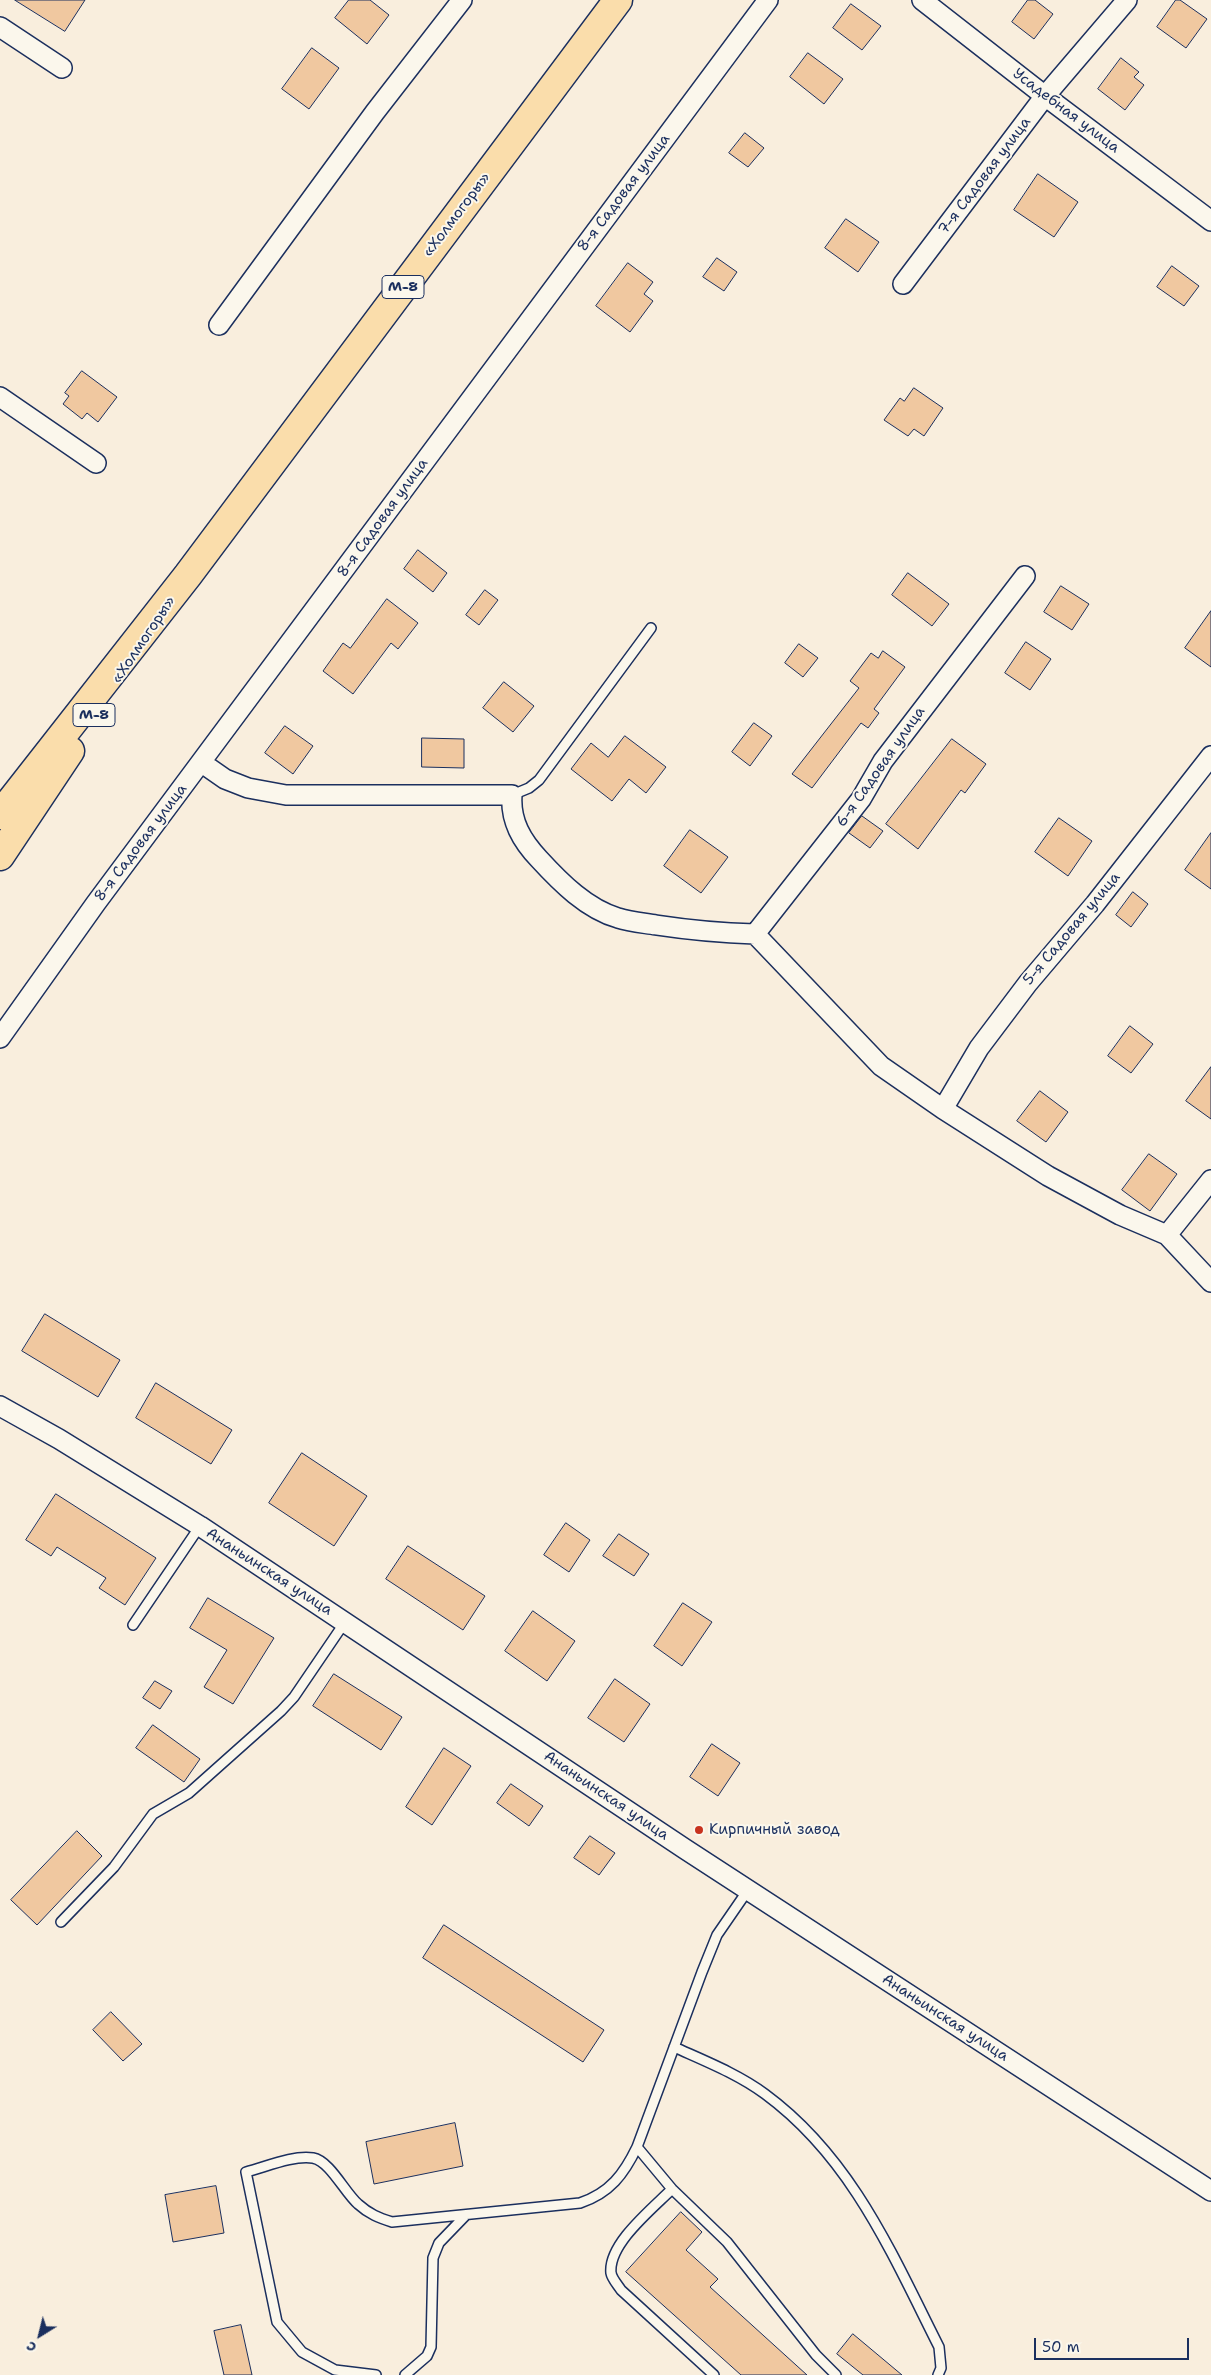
<!DOCTYPE html>
<html>
<head>
<meta charset="utf-8">
<style>
  body { margin:0 }
  #map { position:relative; width:1211px; height:2375px; overflow:hidden; background:#f9eedd; font-family:"Shantell Sans",sans-serif }
  canvas { display:block }
  .north { position:absolute; left:15px; top:2310px; width:50px; height:50px; -webkit-text-stroke:4px #fbf7ec; paint-order:stroke; rotate:216deg; font-size:14px; font-weight:700; line-height:20px; text-align:center; color:#1b2f5e }
  .north::after { content:''; display:block; margin:auto; width:18px; height:22px; background:#1b2f5e; clip-path:polygon(50% 0,100% 100%,50% 72%,0 100%) }
  .scale { position:absolute; left:1034px; top:2338px; width:155px; height:22px; box-sizing:border-box; border:2px solid #1b2f5e; border-top:0; padding-left:6px; font-size:15px; line-height:18px; white-space:nowrap; color:#1b2f5e; -webkit-text-stroke:4px #fbf7ec; paint-order:stroke }
</style>
</head>
<body>
<div id="map">
<canvas width="1211" height="2375"></canvas>
<div class="north">С</div>
<div class="scale">50 m</div>
</div>
<script>
const g = document.querySelector('canvas').getContext('2d');
g.lineJoin = 'round';
function fill(path, color) { g.fillStyle = color; g.fill(path, 'evenodd'); }
function stroke(path, color, width, dash) { g.strokeStyle = color; g.lineWidth = width; g.lineCap = dash ? 'butt' : 'round'; g.setLineDash(dash || []); g.stroke(path); }
function drawText(font, color, halo, rows, align = 'center') {
  g.font = font + ' "Shantell Sans",sans-serif'; g.lineWidth = 4; g.setLineDash([]); g.textBaseline = 'middle'; g.strokeStyle = halo; g.fillStyle = color; for (const [text, x, y, turn = 0] of rows) {
    g.save(); g.translate(x, y); g.rotate((+turn || 0) * Math.PI / 180); g.textAlign = isNaN(turn) ? turn : align; if (halo) g.strokeText(text, 0, 0); g.fillText(text, 0, 0); g.restore();
  }
}
const building = new Path2D(`
  M15,0H85L65,31Z
  M349,0H370L389,15L367,44L335,18Z
  M1028,0H1035L1053,14L1034,39L1012,22Z
  M1176,0H1180L1207,19L1186,48L1157,27Z
  M851,4L881,26L862,50L833,28Z
  M312,48L339,68L309,109L282,89Z
  M808,53L843,79L824,104L790,77Z
  M1121,58L1139,72L1134,77L1144,85L1125,110L1098,89Z
  M745,133L764,148L748,167L729,153Z
  M1038,174L1078,202L1054,237L1014,210Z
  M846,219L879,242L858,272L825,248Z
  M717,258L737,272L724,291L703,277Z
  M628,263L653,282L644,294L653,301L630,332L596,306Z
  M1172,266L1199,286L1184,306L1157,287Z
  M82,371L117,397L98,422L87,413L82,419L63,404L69,396L65,393Z
  M914,388L943,408L924,436L914,429L908,436L884,420L900,398L904,401Z
  M418,550L447,573L433,592L404,569Z
  M908,573L949,604L932,626L892,595Z
  M1061,586L1089,604L1072,630L1044,612Z
  M485,590L498,600L479,625L466,615Z
  M387,599L418,623L398,649L391,643L353,694L323,671L343,643L350,648Z
  M1211,611V667L1185,648Z
  M1026,642L1051,659L1030,690L1005,673Z
  M799,644L818,658L803,677L785,663Z
  M883,651L905,667L874,709L879,713L868,728L861,723L812,788L792,774L859,688L850,681L871,653L878,658Z
  M504,682L534,706L513,732L483,708Z
  M754,723L772,736L750,766L732,752Z
  M285,726L313,746L293,774L265,753Z
  M625,736L666,767L646,793L629,779L612,801L571,769L591,743L608,757Z
  M422,738L464,739V768L422,767Z
  M952,739L986,764L965,793L961,790L918,849L886,824Z
  M862,816L883,831L870,848L849,833Z
  M1059,818L1092,841L1068,876L1035,852Z
  M690,830L728,857L701,893L664,866Z
  M1211,833V889L1185,870Z
  M1133,892L1148,904L1131,927L1116,915Z
  M1130,1026L1153,1044L1131,1073L1108,1056Z
  M1211,1067V1119L1186,1101Z
  M1040,1091L1068,1112L1046,1142L1017,1121Z
  M1149,1154L1177,1174L1150,1211L1122,1190Z
  M45,1314L120,1360L98,1397L22,1351Z
  M156,1383L232,1430L211,1464L136,1418Z
  M302,1453L367,1496L334,1546L269,1503Z
  M56,1494L156,1558L125,1605L99,1588L106,1578L57,1547L51,1556L26,1540Z
  M566,1523L590,1540L569,1572L544,1555Z
  M619,1534L649,1554L634,1576L603,1556Z
  M408,1546L485,1596L463,1630L386,1579Z
  M208,1598L274,1638L233,1704L204,1687L227,1650L190,1628Z
  M683,1603L712,1622L682,1666L654,1646Z
  M533,1611L575,1641L547,1681L505,1651Z
  M334,1674L402,1717L381,1750L313,1706Z
  M615,1679L650,1704L624,1742L588,1718Z
  M155,1681L172,1691L160,1709L143,1698Z
  M153,1725L200,1759L184,1782L136,1748Z
  M712,1744L740,1763L718,1796L690,1777Z
  M444,1748L471,1766L432,1825L406,1807Z
  M511,1784L543,1806L529,1826L497,1803Z
  M77,1831L102,1856L37,1925L11,1900Z
  M590,1836L615,1853L599,1875L574,1858Z
  M444,1925L604,2030L583,2062L423,1958Z
  M111,2012L142,2044L123,2061L93,2030Z
  M455,2123L463,2166L374,2184L366,2142Z
  M216,2186L224,2233L173,2242L165,2195Z
  M681,2212L702,2232L686,2250L718,2279L710,2287L807,2375H741L626,2272Z
  M241,2325L252,2375H224L214,2331Z
  M853,2334L902,2375H863L837,2354Z`);
const service = new Path2D(`
  M512,795L529,788L539,780L651,628
  M133,1625L200,1526
  M61,1922L114,1867L153,1814L189,1793L281,1711L294,1697L345,1622
  M674,2047C705,2061 738,2074 765,2094C852,2158 892,2254 939,2347L941,2368L938,2375
  M637,2147L672,2189L727,2242L816,2355L836,2375
  M672,2189C652,2209 608,2244 611,2273C612,2279 618,2285 621,2290L714,2375
  M376,2375L335,2370L302,2352L277,2322L246,2172C266,2167 292,2155 313,2158C330,2161 345,2193 358,2204C369,2214 379,2218 392,2222L580,2203C610,2193 624,2174 637,2147L702,1972L717,1935L748,1890
  M405,2375L427,2356L431,2347L433,2258L439,2243L466,2215`);
const minor = new Path2D(`
  M922,0L1045,96L1211,221
  M0,27L62,68
  M903,284L1045,96L1127,0
  M219,325L375,112L462,0
  M0,397L96,463
  M202,763L225,779L248,788L286,795H512C510,821 522,841 539,859C561,883 587,909 618,918C630,922 644,923 656,925C689,930 722,933 755,934L881,1066L943,1109L1048,1176L1120,1215L1167,1235L1211,1282
  M755,934L861,799L883,761L1025,576
  M0,1038L96,903L768,0
  M943,1109L979,1048L1028,983L1095,904L1211,756
  M1167,1235L1211,1180
  M0,1406L59,1439L200,1526L685,1849L1211,2191`);
const trunk = new Path2D(`
  M0,815L188,575L618,0
  M0,856L70,751`);
const markers = [
  [699,1830,5,"#c8321e"]
];
const shields = [
  [403,287,42],
  [94,715,42]
];
const shieldNames = [
  ["М-8",403,287],
  ["М-8",94,715]
];
const streetNames = [
  ["Усадебная улица",1066,111,37],
  ["7-я Садовая улица",985,176,-53],
  ["8-я Садовая улица",624,193,-53],
  ["«Холмогоры»",457,215,-53],
  ["8-я Садовая улица",383,518,-54],
  ["«Холмогоры»",144,640,-56],
  ["6-я Садовая улица",881,767,-55],
  ["8-я Садовая улица",141,843,-53],
  ["5-я Садовая улица",1072,929,-50],
  ["Ананьинская улица",269,1572,33],
  ["Ананьинская улица",606,1796,34],
  ["Ананьинская улица",945,2018,33]
];
const poiNames = [
  ["Кирпичный завод",709,1830]
];
fill(building, '#f0c8a0');
stroke(building, '#1b2f5e', 1);
stroke(service, '#1b2f5e', 12);
stroke(minor, '#1b2f5e', 22);
stroke(trunk, '#1b2f5e', 31);
stroke(service, '#fbf7ec', 9);
stroke(minor, '#fbf7ec', 19);
stroke(trunk, '#faddab', 28);
for (const [x, y, r, color] of markers) { const dot = new Path2D(); dot.arc(x, y, r, 0, 2 * Math.PI); g.fillStyle = color; g.fill(dot); stroke(dot, '#fbf7ec', 2); }
for (const [x, y, w] of shields) { const box = new Path2D(); box.roundRect(x - w / 2, y - 11.5, w, 23, 4); g.fillStyle = '#fbf7ec'; g.fill(box); stroke(box, '#1b2f5e', 1); }
drawText('bold 14px', '#1b2f5e', null, shieldNames);
drawText('15px', '#1b2f5e', '#fbf7ec', streetNames);
drawText('15px', '#1b2f5e', '#fbf7ec', poiNames, 'left');
</script>
</body>
</html>
